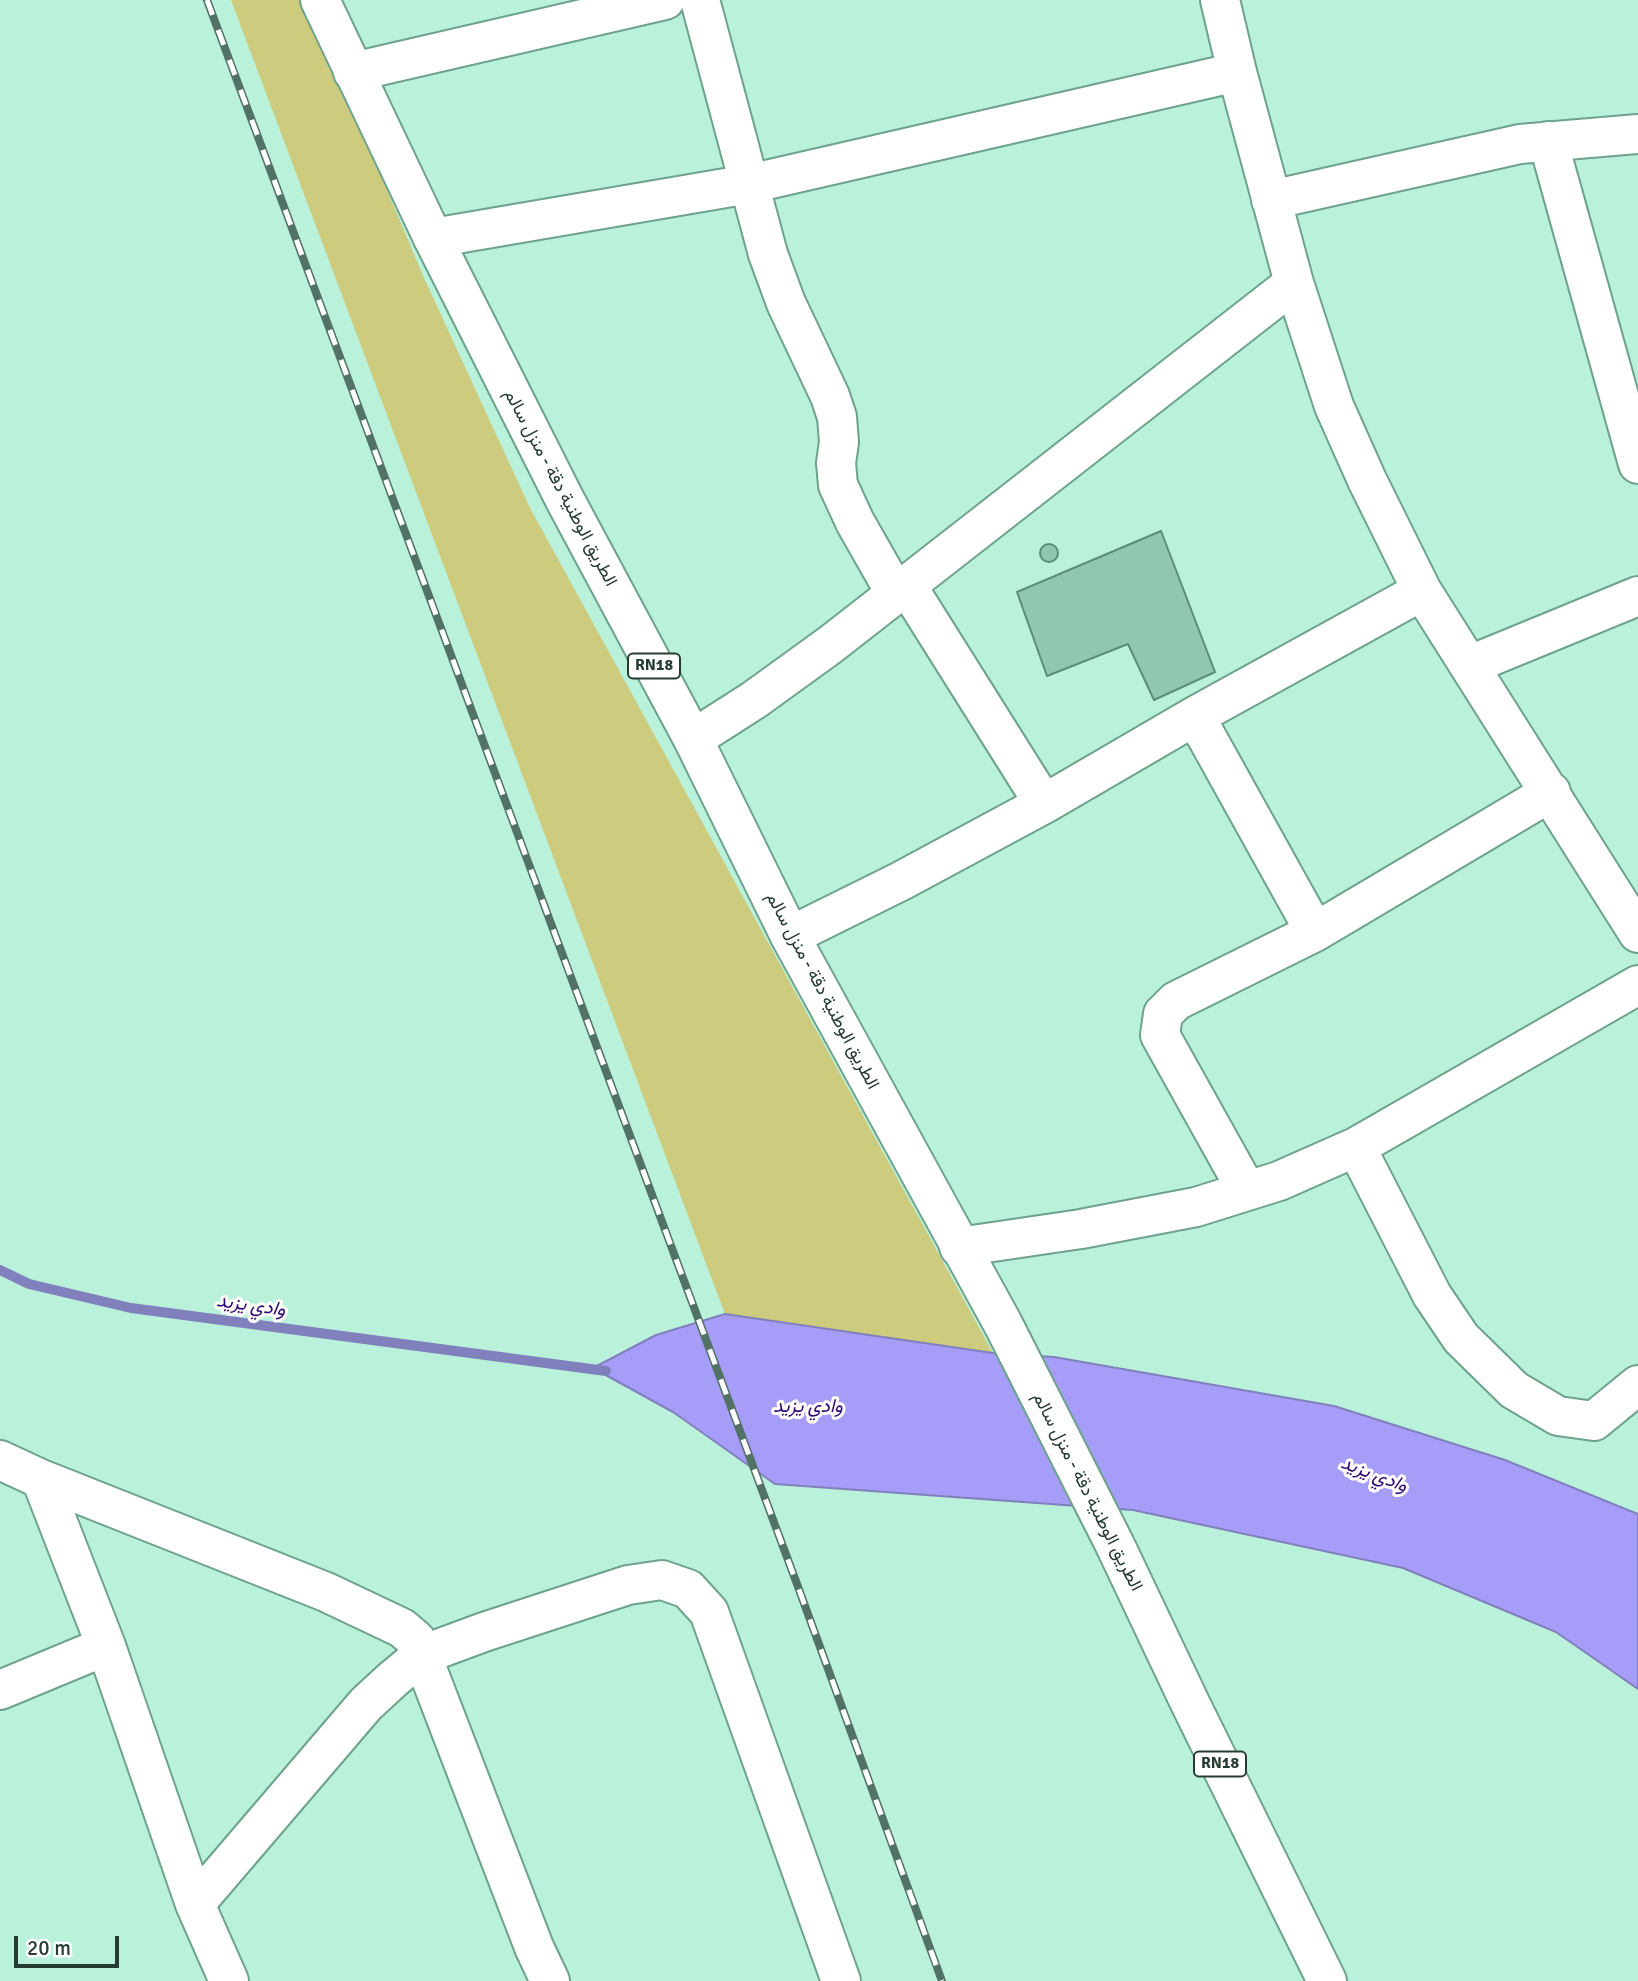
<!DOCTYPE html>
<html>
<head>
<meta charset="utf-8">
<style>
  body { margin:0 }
  #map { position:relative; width:1638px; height:1981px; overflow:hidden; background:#baf1da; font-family:Signika,sans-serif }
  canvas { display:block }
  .scale { position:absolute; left:14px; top:1936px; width:105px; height:32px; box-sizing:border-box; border:4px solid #263c33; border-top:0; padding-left:9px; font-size:21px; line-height:24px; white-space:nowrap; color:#263c33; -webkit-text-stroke:5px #fff; paint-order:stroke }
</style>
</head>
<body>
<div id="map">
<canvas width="1638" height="1981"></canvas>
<div class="scale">20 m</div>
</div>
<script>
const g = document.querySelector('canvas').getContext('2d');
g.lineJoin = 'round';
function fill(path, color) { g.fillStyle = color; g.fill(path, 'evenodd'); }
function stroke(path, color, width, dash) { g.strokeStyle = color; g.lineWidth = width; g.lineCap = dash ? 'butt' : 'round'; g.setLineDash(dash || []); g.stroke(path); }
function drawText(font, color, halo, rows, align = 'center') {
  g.font = font + ' Signika,Vazirmatn,sans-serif'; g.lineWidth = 6; g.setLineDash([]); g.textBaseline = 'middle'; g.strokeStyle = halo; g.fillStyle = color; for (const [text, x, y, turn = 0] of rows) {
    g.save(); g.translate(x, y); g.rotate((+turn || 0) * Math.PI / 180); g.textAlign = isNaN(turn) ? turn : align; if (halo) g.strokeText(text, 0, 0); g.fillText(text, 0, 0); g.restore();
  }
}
const green = new Path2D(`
  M231,0H307L424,278L530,508L993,1353L725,1314Z`);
const water = new Path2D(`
  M725,1314L993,1353L1054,1357L1334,1406L1505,1460L1638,1514V1689L1556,1632L1403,1568L1133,1510L775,1484L673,1412L593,1368L656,1335Z`);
const stream = new Path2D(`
  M0,1270L29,1284L131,1308L606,1371`);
const building = new Path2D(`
  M1161,531L1215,672L1154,700L1128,644L1047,676L1017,592Z
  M1040 553a9 9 0 1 1 18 0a9 9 0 1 1-18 0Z`);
const minor = new Path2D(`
  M700,0L768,254L786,303L830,396L837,417L839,442L836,463L838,485L855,522L896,594
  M1220,0L1237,72L1294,283L1334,406L1367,480L1422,591L1638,933
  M353,72L665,0
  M1548,141L1638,464
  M1271,200L1520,144L1638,134
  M433,238L749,184L1237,72
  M907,586L1044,804L1195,716L1422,591
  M1470,665L1638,596
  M1195,716L1315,932
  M693,739L754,700L830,645L1294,283
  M790,936L901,881L1044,804
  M1356,1147L1432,1295L1461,1338L1514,1390L1558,1416L1594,1421L1638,1385
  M1247,1191L1160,1035L1163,1014L1176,1001L1315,932L1551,792
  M959,1247L1081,1229L1196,1207L1279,1181L1356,1147L1638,985
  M0,1460L41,1479L326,1592L402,1628L416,1640L534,1947L550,1981
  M41,1479L106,1646L195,1904L229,1981
  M0,1690L106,1646
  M195,1904L366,1704L392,1680L422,1655L484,1632L628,1585L662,1580L688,1589L709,1612L841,1981`);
const major = new Path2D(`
  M320,0L433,238L565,500L693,739L790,936L1003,1324L1115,1545L1190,1703L1327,1981`);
const rail = new Path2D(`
  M207,0L797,1584L942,1981`);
const shields = [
  [654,666,52],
  [1220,1764,52]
];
const shieldNames = [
  ["RN18",654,666],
  ["RN18",1220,1764]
];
const streetNames = [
  ["الطريق الوطنية دقة - منزل سالم",560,488,62],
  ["الطريق الوطنية دقة - منزل سالم",822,991,62],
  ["الطريق الوطنية دقة - منزل سالم",1087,1492,63]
];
const waterNames = [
  ["وادي يزيد",251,1306,8],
  ["وادي يزيد",808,1407],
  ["وادي يزيد",1374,1475,21]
];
fill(green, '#cdcb7d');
fill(water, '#a69df8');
stroke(water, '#8080bd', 2);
stroke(stream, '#8080bd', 10);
fill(building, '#91c7b1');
stroke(building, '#5a8e79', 2);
stroke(minor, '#6da28c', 42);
stroke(major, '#6da28c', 42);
stroke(minor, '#fff', 38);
stroke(major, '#fff', 38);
stroke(rail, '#527265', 8);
stroke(rail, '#fff', 5, [16]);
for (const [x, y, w] of shields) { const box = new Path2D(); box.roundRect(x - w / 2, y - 12.5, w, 25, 5); g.fillStyle = '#fff'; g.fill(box); stroke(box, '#263c33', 2); }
drawText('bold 16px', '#263c33', null, shieldNames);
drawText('18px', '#263c33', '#fff', streetNames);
drawText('italic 19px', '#2e0674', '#fff', waterNames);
</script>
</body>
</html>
